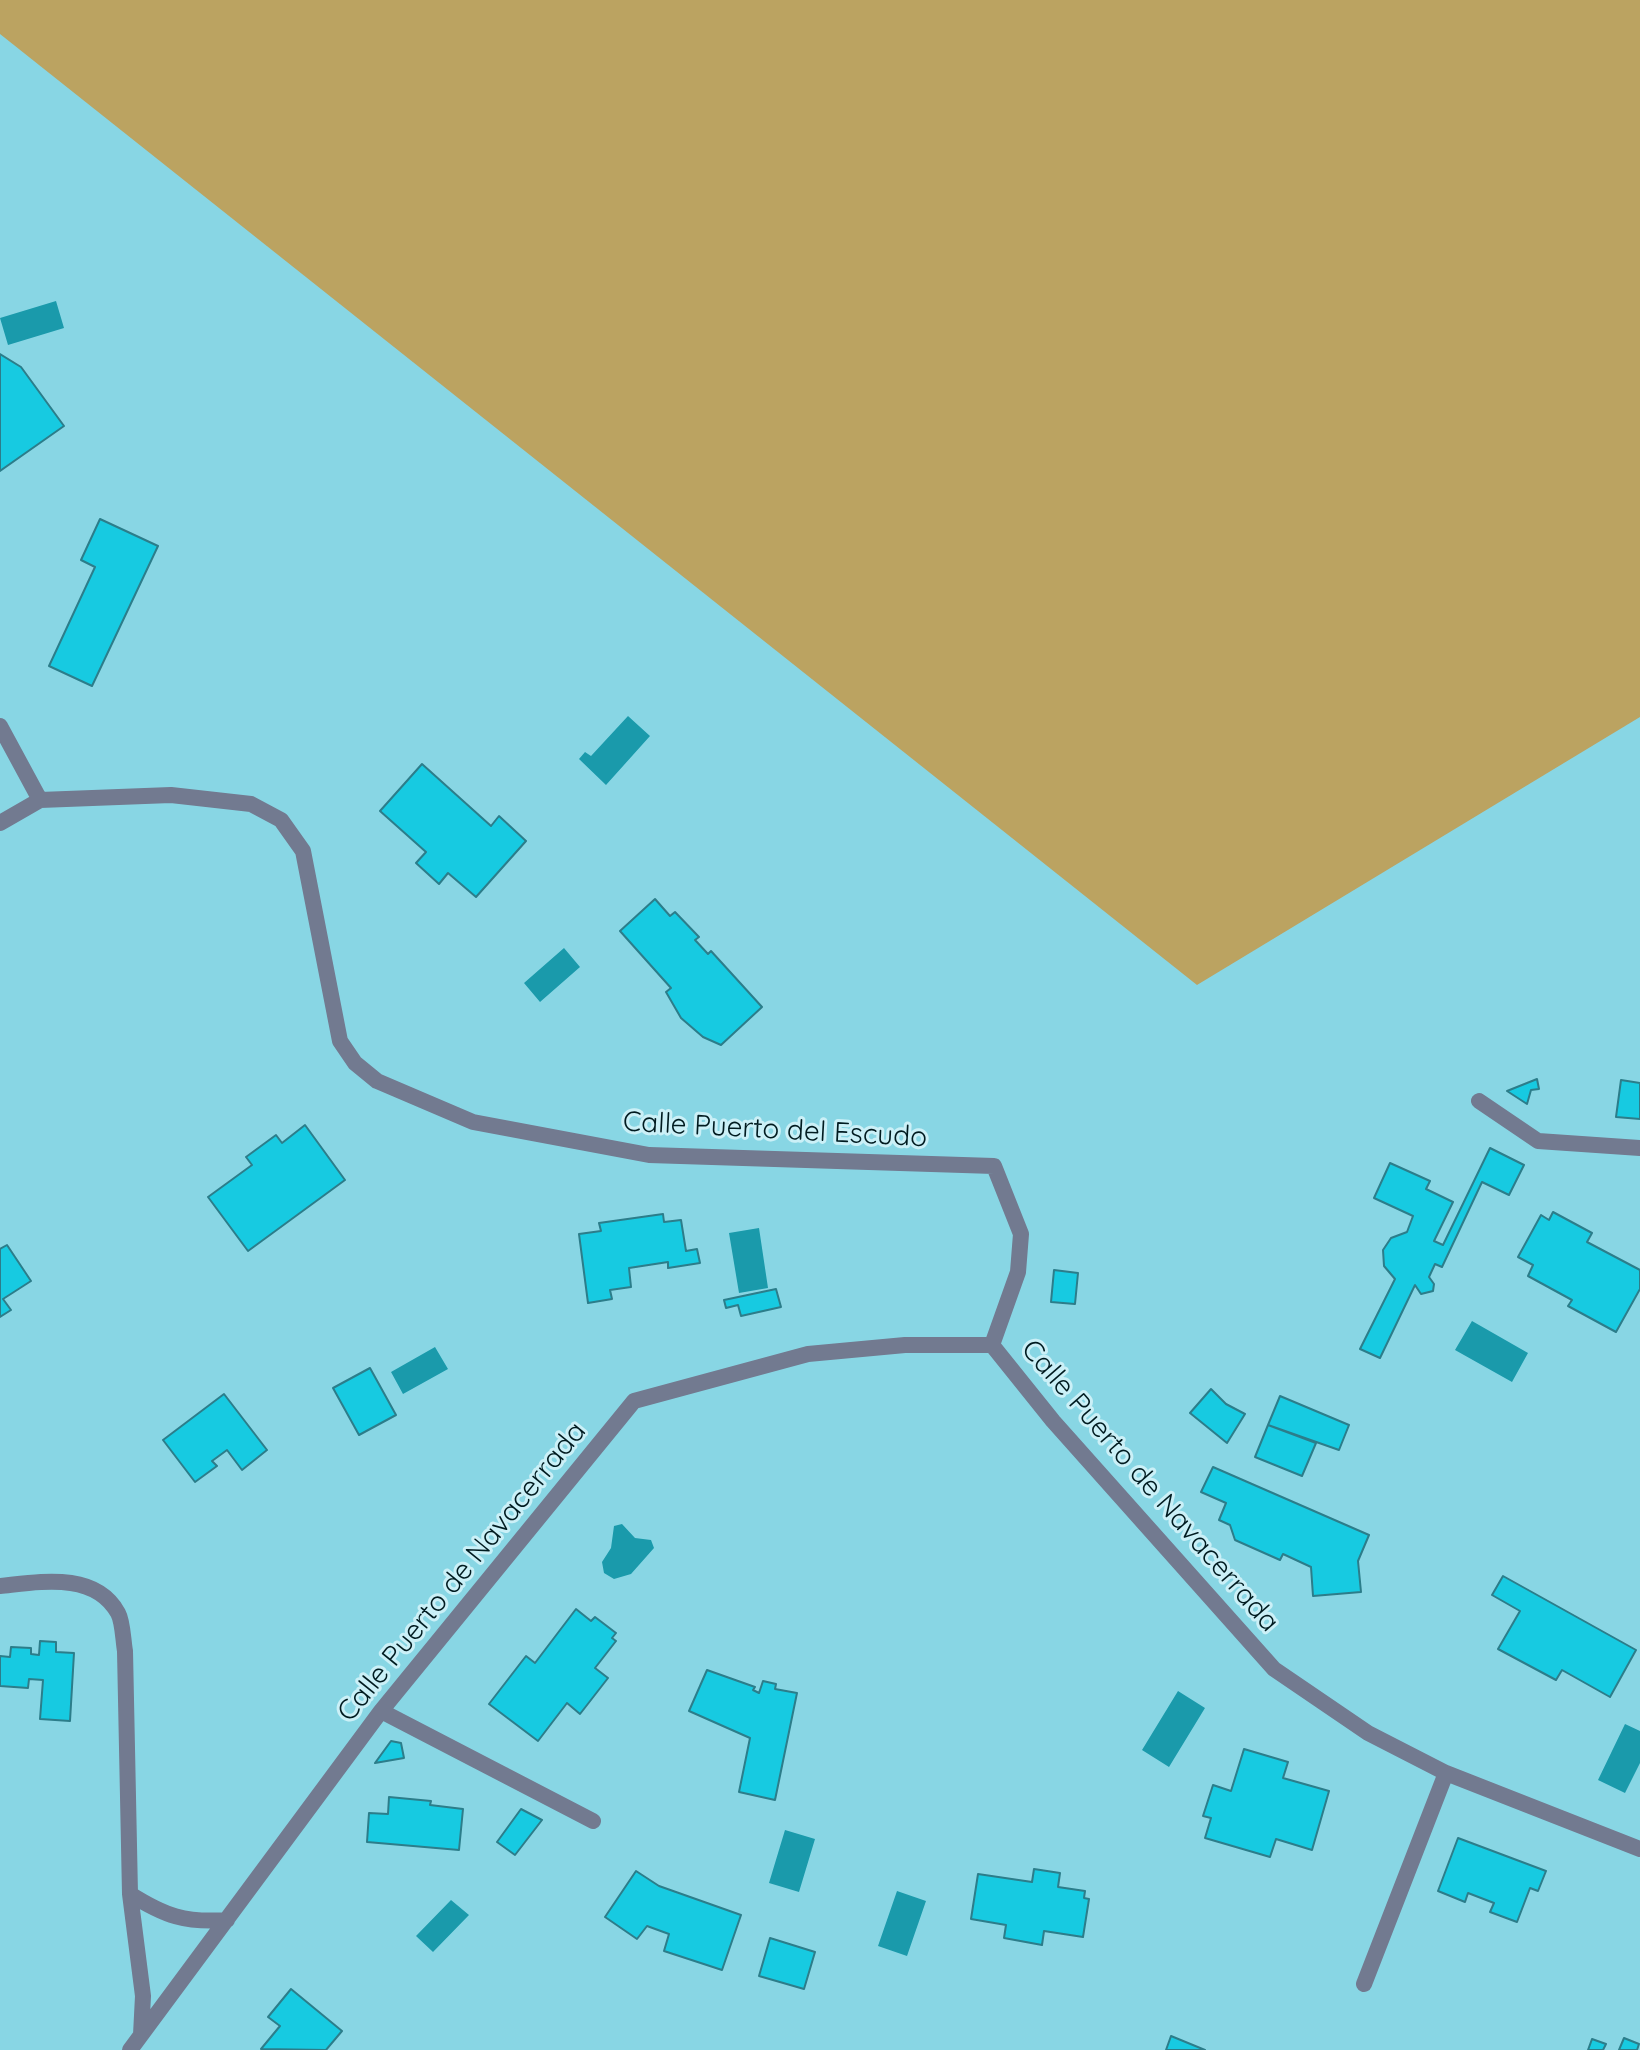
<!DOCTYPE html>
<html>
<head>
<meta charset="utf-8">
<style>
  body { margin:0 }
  canvas { display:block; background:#88d6e4 }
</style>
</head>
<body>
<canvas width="1640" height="2050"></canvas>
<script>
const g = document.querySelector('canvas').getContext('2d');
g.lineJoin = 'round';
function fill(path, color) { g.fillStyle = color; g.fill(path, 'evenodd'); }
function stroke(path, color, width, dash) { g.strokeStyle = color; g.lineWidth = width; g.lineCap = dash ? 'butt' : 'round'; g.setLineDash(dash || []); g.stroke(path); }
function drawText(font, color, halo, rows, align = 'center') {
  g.font = font + ' Quicksand,sans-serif'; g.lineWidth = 6; g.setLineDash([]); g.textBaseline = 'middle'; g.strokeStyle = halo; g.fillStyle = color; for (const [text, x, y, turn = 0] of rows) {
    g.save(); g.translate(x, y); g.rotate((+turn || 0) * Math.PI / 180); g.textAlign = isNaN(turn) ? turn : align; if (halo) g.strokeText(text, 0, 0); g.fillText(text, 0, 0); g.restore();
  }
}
const green = new Path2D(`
  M0,0H1640V717L1197,985L0,34Z`);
const water = new Path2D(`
  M56,301L64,328L8,345L0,318Z
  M628,716L650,736L606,785L579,759L585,752L591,756Z
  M564,948L580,967L540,1002L524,983Z
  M759,1228L768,1288L739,1293L729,1233Z
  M1472,1321L1528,1353L1512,1382L1455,1350Z
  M435,1347L448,1369L403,1394L391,1372Z
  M622,1524L635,1538L651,1540L654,1548L631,1574L614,1579L604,1573L602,1562L611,1548L614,1526Z
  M1178,1691L1205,1708L1169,1767L1142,1750Z
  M1625,1724L1640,1731V1763L1625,1793L1598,1780Z
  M785,1830L815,1839L799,1892L769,1883Z
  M897,1891L926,1901L907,1956L878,1946Z
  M451,1900L469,1915L433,1952L416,1936Z`);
const building = new Path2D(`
  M0,354L21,367L64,426L0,471Z
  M100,519L158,546L92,686L49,666L95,567L81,560Z
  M422,764L491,826L499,816L526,841L476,897L448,873L439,884L416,863L426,852L380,811Z
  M655,899L670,916L675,912L699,937L695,940L708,954L711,951L762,1007L721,1045L703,1037L681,1018L666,992L671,988L620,931Z
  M1537,1079L1539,1089L1531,1090L1527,1104L1507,1091Z
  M1621,1080L1640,1083V1119L1616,1117Z
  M305,1125L345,1180L248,1251L208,1197L252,1165L246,1157L276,1135L282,1143Z
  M1490,1148L1524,1165L1509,1195L1482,1182L1442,1267L1435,1264L1429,1277L1434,1284L1433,1291L1421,1294L1415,1285L1380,1358L1360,1349L1395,1279L1384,1266L1383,1250L1391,1238L1407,1232L1413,1216L1374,1198L1390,1163L1430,1181L1426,1189L1453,1202L1434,1241L1443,1245Z
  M1553,1212L1592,1233L1587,1242L1640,1270V1289L1616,1332L1568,1306L1572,1300L1528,1276L1533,1265L1518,1257L1541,1215L1549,1220Z
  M663,1214L664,1222L681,1220L686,1251L697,1249L700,1263L668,1268V1262L629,1268L631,1287L610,1290L612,1299L588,1303L579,1234L601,1231L599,1223Z
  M7,1245L31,1281L3,1299L11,1310L0,1317V1249Z
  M1054,1270L1078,1273L1075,1304L1051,1302Z
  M776,1289L781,1307L741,1316L738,1305L726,1308L724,1300Z
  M370,1368L396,1415L359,1435L333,1388Z
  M1211,1389L1226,1404L1245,1414L1227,1443L1190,1413Z
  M224,1394L267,1450L242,1470L227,1450L212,1461L217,1466L195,1482L163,1440Z
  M1280,1396L1349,1425L1339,1450L1268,1425Z
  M1268,1425L1316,1443L1302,1476L1255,1457Z
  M1213,1467L1369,1535L1358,1561L1361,1592L1313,1596L1311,1567L1283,1554L1280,1560L1235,1540L1230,1525L1219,1520L1226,1503L1201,1492Z
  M1503,1576L1636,1650L1610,1697L1562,1670L1556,1680L1498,1649L1520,1611L1492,1595Z
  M576,1609L591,1621L595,1617L616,1633L612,1638L616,1641L595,1668L608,1678L580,1714L567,1703L538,1741L489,1704L526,1656L535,1663Z
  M40,1641L56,1642V1652L74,1653L70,1721L40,1719L43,1680L29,1679L28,1688L0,1686V1656L10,1657L11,1647L31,1648V1654L39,1655Z
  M707,1670L755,1687L753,1690L759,1693L763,1681L776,1684L775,1689L797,1693L775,1800L739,1792L750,1738L689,1711Z
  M391,1741L401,1743L404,1758L375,1763Z
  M1244,1749L1288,1762L1283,1778L1329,1791L1312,1850L1276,1839L1270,1857L1205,1838L1211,1818L1203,1816L1213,1785L1231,1791Z
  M389,1797L431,1801L430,1805L463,1809L459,1850L367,1842L369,1813L388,1814Z
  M521,1809L542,1820L515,1855L497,1842Z
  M1458,1838L1546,1871L1538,1891L1530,1888L1517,1922L1490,1912L1494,1903L1468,1893L1465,1902L1438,1891Z
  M1034,1869L1060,1873L1058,1887L1085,1891L1084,1898L1089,1899L1083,1937L1044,1931L1042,1945L1004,1938L1006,1925L971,1919L978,1874L1032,1882Z
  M636,1871L659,1886L741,1915L722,1970L664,1951L669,1934L647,1926L637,1939L605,1917Z
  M770,1938L815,1952L804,1989L759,1976Z
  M291,1989L342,2031L326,2050L261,2049L280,2026L268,2017Z
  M1171,2036L1205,2050H1166Z
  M1624,2038L1639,2044L1637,2050H1619Z
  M1592,2039L1606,2044L1603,2050H1588Z`);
const minor = new Path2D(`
  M0,726L40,800
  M0,823L40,800L171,795L251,804L281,820L303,851L340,1041L355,1063L377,1081L473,1122L649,1155L994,1166L1021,1234L1018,1272L992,1345
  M1479,1101L1538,1141L1640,1148
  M0,1586C39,1582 95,1571 118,1613C123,1622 123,1640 125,1651L130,1894L143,1996L141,2035
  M381,1711L593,1821
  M130,1894C165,1916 185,1923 227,1920
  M1364,1984L1446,1773
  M130,2050L381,1711L634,1401L808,1354L905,1345H992L1053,1421L1274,1669L1368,1733L1446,1773L1640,1849`);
const streetNames = [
  ["Calle Puerto del Escudo",775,1130,3],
  ["Calle Puerto de Navacerrada",1150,1486,49],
  ["Calle Puerto de Navacerrada",462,1572,-51]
];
fill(green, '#bba361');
fill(water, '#1a9aab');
fill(building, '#17cae1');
stroke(building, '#2c7d8a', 2);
stroke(minor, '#727a90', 16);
drawText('28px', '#001b20', '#cbf0f7', streetNames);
</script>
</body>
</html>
